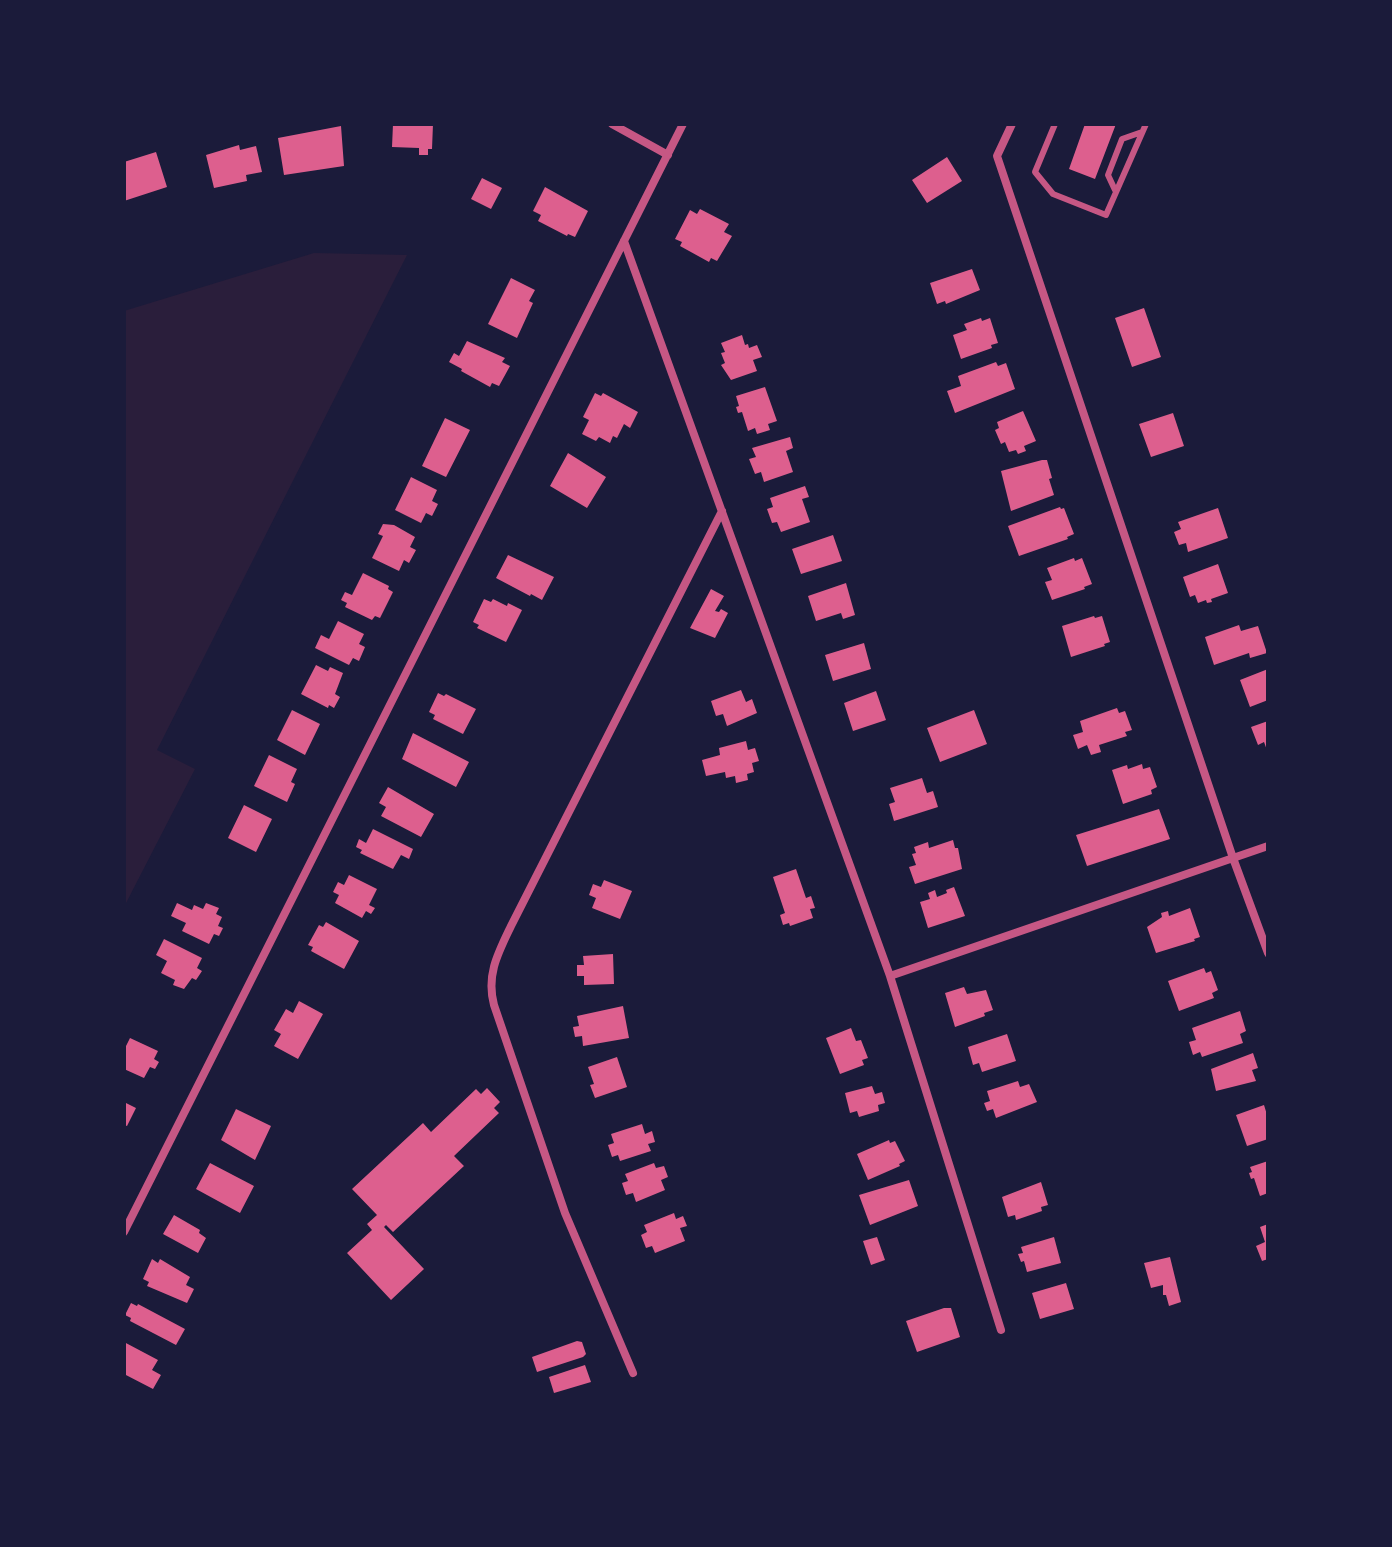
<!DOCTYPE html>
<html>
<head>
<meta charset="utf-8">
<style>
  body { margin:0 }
  #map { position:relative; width:1392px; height:1547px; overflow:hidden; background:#1b1b3a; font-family:"Fira Sans Condensed",sans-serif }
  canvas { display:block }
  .frame { position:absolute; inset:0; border:126px solid #1b1b3a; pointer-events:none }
</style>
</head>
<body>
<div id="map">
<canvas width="1392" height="1547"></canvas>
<div class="frame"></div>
</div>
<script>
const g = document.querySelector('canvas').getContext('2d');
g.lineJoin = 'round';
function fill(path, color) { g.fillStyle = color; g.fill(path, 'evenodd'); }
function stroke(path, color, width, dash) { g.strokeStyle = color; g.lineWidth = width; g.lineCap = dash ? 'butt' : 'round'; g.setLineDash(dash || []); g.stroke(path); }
const green = new Path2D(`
  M314,253L407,255L157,750L195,769L124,907V311Z`);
const building = new Path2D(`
  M393,124H433L432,149H428V155H419V148L392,147Z
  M1085,124H1116L1095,179L1069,169Z
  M341,126L344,166L284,175L278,138Z
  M239,145L240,150L256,146L262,172L246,175L247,181L214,188L206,155Z
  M156,152L167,187L124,201V162Z
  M947,157L962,181L927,203L912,180Z
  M482,178L502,188L491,209L471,199Z
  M545,187L588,211L575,237L568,234L567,236L538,221L541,215L533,211Z
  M700,209L729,224L724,232L732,236L717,261L711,258L709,262L680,246L682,242L675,239L690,210L697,214Z
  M972,269L980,290L946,304L945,301L937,304L930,283Z
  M511,278L535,290L529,301L533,303L517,338L488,324Z
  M1144,308L1161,357L1132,367L1115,318Z
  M981,318L982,321L990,318L998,343L991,345L992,348L961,359L953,335L967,330L964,324Z
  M742,335L745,345L748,344L749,348L757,345L762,357L753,360L757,371L731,380L721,365L725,363L721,353L725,352L721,343Z
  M467,341L505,358L502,362L510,366L499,386L492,383L490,387L461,371L462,369L449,362L454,353L459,356Z
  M996,362L998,366L1006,363L1015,389L955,413L947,391L961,386L958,376Z
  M765,387L777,421L768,424L770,430L757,434L755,428L748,431L742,412L738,413L736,407L739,406L736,396Z
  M595,393L601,396L603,393L638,412L630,428L624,424L617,438L613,436L610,443L599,437L596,441L582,434L589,420L583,417Z
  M1023,411L1036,441L1024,446L1026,451L1018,454L1016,450L1009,452L1005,442L1001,444L995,430L999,428L997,422Z
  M1173,413L1184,446L1151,457L1139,424Z
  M445,418L470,430L446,477L422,466Z
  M790,437L793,448L786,451L793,472L764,482L761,472L755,474L749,459L756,457L752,448Z
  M568,453L606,477L587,508L550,486Z
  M1042,460H1047L1052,478L1049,479L1054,495L1011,511L1001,471Z
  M411,477L437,490L432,501L438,504L432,516L426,513L421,523L395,510Z
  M805,486L809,497L802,499L810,522L781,532L777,522L772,523L767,509L773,507L770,498Z
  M1060,507L1061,509L1064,508L1074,534L1067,537L1068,539L1019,556L1008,526Z
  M1218,508L1228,538L1188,552L1186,543L1179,545L1174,532L1181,529L1178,522Z
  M383,524L394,525L415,537L410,547L416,550L409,563L404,560L399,571L372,558L383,536L378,534Z
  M833,535L842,561L801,574L792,549Z
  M508,555L554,577L542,600L531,594L530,596L496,578Z
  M1074,558L1075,561L1082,558L1092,584L1084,587L1085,589L1052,600L1045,582L1052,580L1047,568Z
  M1218,564L1228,593L1211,599L1212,602L1207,603L1206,600L1198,603L1195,595L1190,597L1183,577Z
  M363,573L389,586L388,589L393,592L380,618L375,616L372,620L345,607L347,603L341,600L345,592L352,595Z
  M846,583L855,615L843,619L841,613L816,621L808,596Z
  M711,589L724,596L715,611L719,612L721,609L728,613L715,638L690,628Z
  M484,599L491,602L493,599L507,606L508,603L522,610L506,642L477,628L479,625L473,622Z
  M1094,616L1095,618L1102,616L1110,642L1104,644L1105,646L1071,657L1062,626Z
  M338,621L364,634L359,644L365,647L359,661L353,658L349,665L315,648L321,635L329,639Z
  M1239,625L1241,631L1258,626L1267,653L1250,658L1249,653L1214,665L1205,637Z
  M864,643L871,669L833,681L825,655Z
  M316,665L328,671L330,667L343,673L335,694L340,697L334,708L329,705L328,708L301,694Z
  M1268,669V700L1250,707L1240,680Z
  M741,690L746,702L752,699L757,713L727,726L723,714L716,716L711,701Z
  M876,691L886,720L853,731L844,703Z
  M438,693L444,696L446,694L476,709L463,734L433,719L435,715L429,712Z
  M1117,708L1119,713L1125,711L1132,730L1125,732L1127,736L1099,745L1101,752L1091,755L1087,745L1078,749L1073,735L1083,732L1080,721Z
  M292,710L320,724L305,755L277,740Z
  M974,710L987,744L940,762L927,728Z
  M1268,721V753L1264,742L1258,745L1251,727Z
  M413,733L469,762L456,787L402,759Z
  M746,741L748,750L755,748L759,761L752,763L754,772L747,774L748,780L736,783L735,776L726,778L725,772L706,776L702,760L720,755L719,748Z
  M269,755L297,769L291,782L295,784L287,802L254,786Z
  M1142,764L1143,769L1150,767L1157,787L1151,790L1152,794L1123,804L1112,770L1127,765L1128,769Z
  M922,778L927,793L933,791L938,807L894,821L889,804L895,802L890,788Z
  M388,787L434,814L421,837L381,816L386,807L379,803Z
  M244,805L272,819L256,852L228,838Z
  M1159,809L1170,839L1087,866L1076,835Z
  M373,829L413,849L409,859L401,855L393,869L360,853L362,850L356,847L359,839L366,843Z
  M953,840L955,848H958L962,869L915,884L909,867L916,865L912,854L916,853L914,847L928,842L929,848Z
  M796,869L806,898L811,896L815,908L810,909L813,918L790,926L789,923L783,925L780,915L785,913L773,877Z
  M349,875L377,889L369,905L375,908L371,914L366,911L362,918L335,903L339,895L333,892L338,882L344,885Z
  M604,880L632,891L620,919L592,908L596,898L589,895L593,884L601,887Z
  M954,887L965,916L928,928L920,902L930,899L928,893L935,890L937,897L947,893L946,890Z
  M177,903L192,910L194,905L203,909L206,903L219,908L216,914L222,917L218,926L223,928L219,936L214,934L209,944L182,931L186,923L171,916Z
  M1190,908L1200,937L1194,939L1195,941L1156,953L1147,927L1162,917L1161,913L1168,911L1169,916Z
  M326,922L359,941L344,969L311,951L313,947L308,945L319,925L323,927Z
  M164,939L202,958L197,968L202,971L196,980L192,978L184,989L173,985L175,980L161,973L167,961L156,955Z
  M613,954L614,984L584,985V976H577V965H584L583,956Z
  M1204,968L1206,973L1211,971L1218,990L1212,993L1214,998L1179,1011L1168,981Z
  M964,987L967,994L986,990L993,1010L984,1013L985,1016L955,1027L945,993Z
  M299,1001L323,1014L298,1059L274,1046L281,1034L274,1030L286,1009L293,1013Z
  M623,1006L629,1038L583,1046L582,1036L575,1037L573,1027L579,1026L577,1016Z
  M1240,1011L1246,1031L1240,1034L1243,1043L1202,1057L1200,1052L1193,1055L1189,1042L1196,1040L1192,1028Z
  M851,1028L856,1041L861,1040L868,1058L862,1060L864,1065L840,1074L826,1038Z
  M1007,1034L1016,1061L982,1072L979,1063L973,1065L968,1047Z
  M130,1038L158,1051L154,1059L159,1062L155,1069L150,1067L144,1078L124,1069V1050Z
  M1253,1053L1258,1068L1252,1070L1256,1081L1216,1091L1211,1069Z
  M617,1057L627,1087L595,1098L590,1085L594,1084L588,1067Z
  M1018,1081L1020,1087L1029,1084L1037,1102L996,1118L993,1109L987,1111L984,1103L990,1101L987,1091Z
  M872,1086L875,1094L882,1092L885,1103L878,1105L879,1111L859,1117L857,1111L850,1113L845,1093Z
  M487,1088L500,1102L494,1108L499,1113L454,1156L464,1166L393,1232L386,1225L384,1227L424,1269L391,1300L347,1253L372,1230L367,1224L377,1215L352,1189L423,1123L431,1132L476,1089L481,1094Z
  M124,1102L136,1108L127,1126L124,1125Z
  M1264,1105L1268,1118V1139L1247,1146L1236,1115Z
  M236,1109L271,1126L255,1160L221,1140Z
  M642,1124L645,1134L652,1131L655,1142L648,1144L651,1151L620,1161L618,1155L612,1157L608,1145L614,1143L611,1134Z
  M889,1140L890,1143L895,1141L905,1161L899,1164L900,1166L868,1180L857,1154Z
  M1268,1161V1193L1260,1196L1254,1178L1251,1179L1249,1173L1252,1172L1250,1167Z
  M210,1163L254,1186L240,1213L196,1189Z
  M654,1163L656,1168L664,1166L668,1177L661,1180L665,1190L636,1202L633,1193L626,1195L622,1183L628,1181L625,1174Z
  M909,1180L918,1206L870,1225L859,1195Z
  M1041,1182L1048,1205L1041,1207L1042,1211L1016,1220L1015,1215L1008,1217L1002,1197Z
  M674,1213L676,1219L683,1216L687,1226L680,1228L685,1241L655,1253L652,1246L646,1248L641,1235L647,1232L644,1225Z
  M174,1215L200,1230L199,1233L206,1238L198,1253L163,1234Z
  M1268,1224V1259L1262,1261L1256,1246L1265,1242L1260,1227Z
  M877,1237L885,1260L871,1265L863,1241Z
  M1054,1237L1061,1263L1027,1272L1024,1261L1021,1262L1018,1254L1023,1253L1021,1247Z
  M1170,1257L1181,1302L1169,1306L1166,1295H1163V1285L1151,1288L1144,1263Z
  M152,1259L158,1263L160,1259L190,1277L186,1285L194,1289L187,1303L147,1286L149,1282L143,1279Z
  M1066,1283L1074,1309L1040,1319L1032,1293Z
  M131,1303L137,1306L138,1304L185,1329L176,1345L130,1321L131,1318L125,1315Z
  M944,1308H951L960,1337L917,1352L906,1321Z
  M577,1341L582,1342L586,1354L583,1357L537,1372L532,1357Z
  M124,1342L158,1360L152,1370L161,1375L153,1389L124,1374Z
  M585,1365L591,1382L554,1393L549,1377Z`);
const service = new Path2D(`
  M1055,124L1035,172L1053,194L1106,215L1146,124
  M1115,190L1108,175L1122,139L1142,132`);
const minor = new Path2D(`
  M612,124L668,155
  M1012,124L997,156L1233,858L1268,953
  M624,241L890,976L1001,1330
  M890,976L1268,846
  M124,1232L683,124
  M633,1373L565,1213L494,1005C486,975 498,953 511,926L722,511`);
fill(green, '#2a1e3b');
fill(building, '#dd5f8e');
stroke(service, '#c65784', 6);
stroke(minor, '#c65784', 8);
</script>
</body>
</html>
